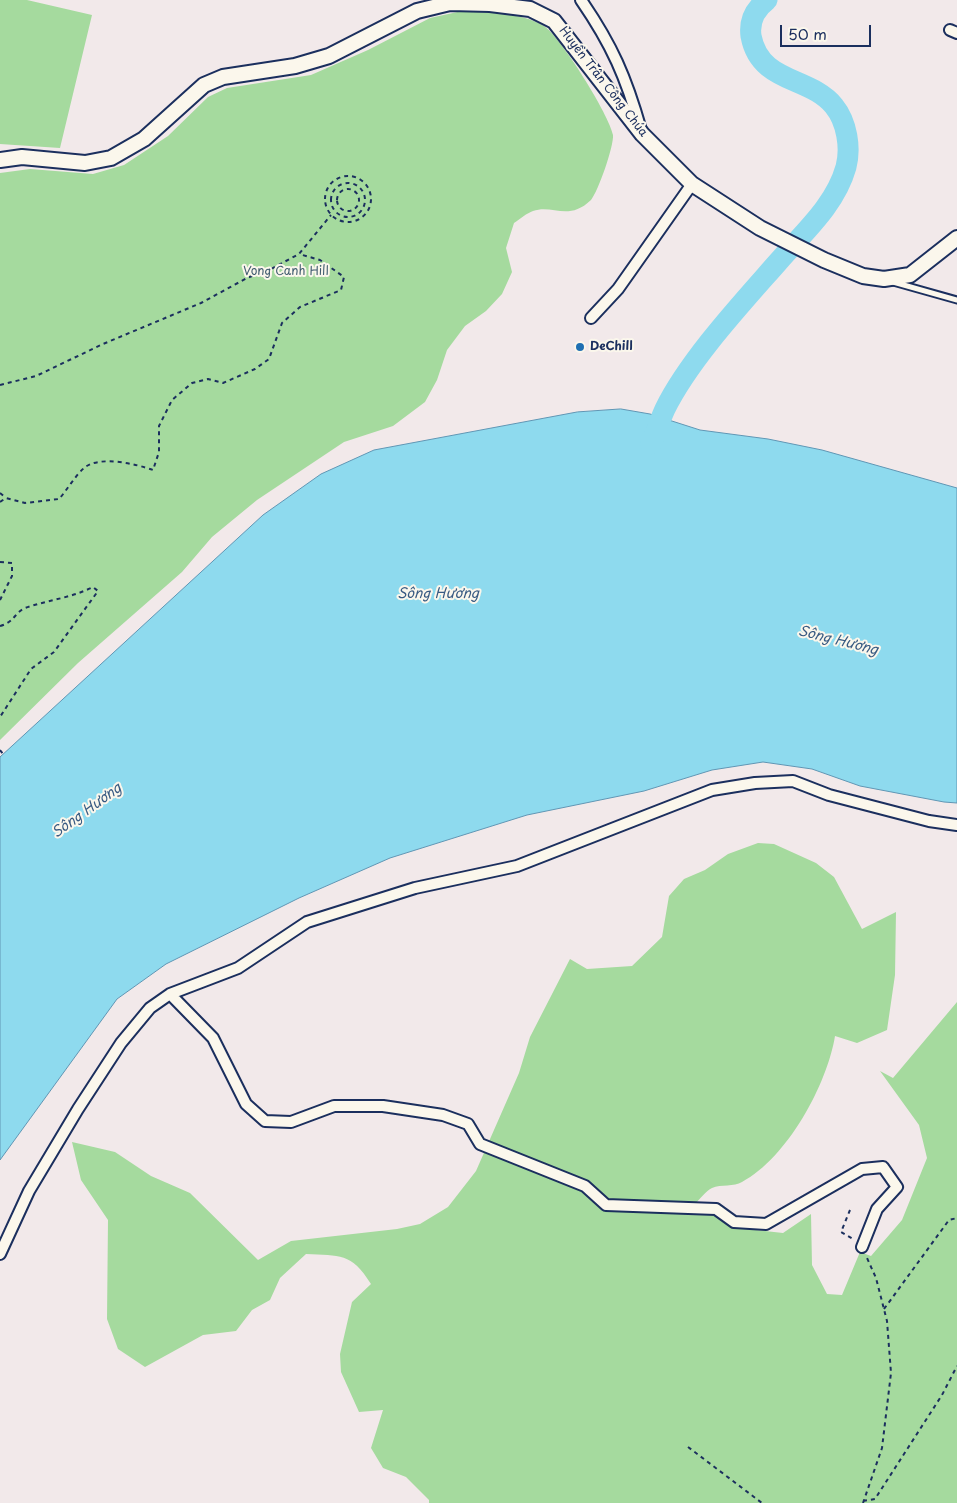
<!DOCTYPE html>
<html>
<head>
<meta charset="utf-8">
<style>
  body { margin:0 }
  #map { position:relative; width:957px; height:1503px; overflow:hidden; background:#f2e9ea; font-family:"Playpen Sans",sans-serif }
  canvas { display:block }
  .scale { position:absolute; left:780px; top:25px; width:91px; height:22px; box-sizing:border-box; border:2px solid #1b2f5e; border-top:0; padding-left:6px; font-size:15px; line-height:18px; white-space:nowrap; color:#1b2f5e; -webkit-text-stroke:4px #fbf7ec; paint-order:stroke }
</style>
</head>
<body>
<div id="map">
<canvas width="957" height="1503"></canvas>
<div class="scale">50 m</div>
</div>
<script>
const g = document.querySelector('canvas').getContext('2d');
g.lineJoin = 'round';
function fill(path, color) { g.fillStyle = color; g.fill(path, 'evenodd'); }
function stroke(path, color, width, dash) { g.strokeStyle = color; g.lineWidth = width; g.lineCap = dash ? 'butt' : 'round'; g.setLineDash(dash || []); g.stroke(path); }
function drawText(font, color, halo, rows, align = 'center') {
  g.font = font + ' "Playpen Sans",sans-serif'; g.lineWidth = 4; g.setLineDash([]); g.textBaseline = 'middle'; g.strokeStyle = halo; g.fillStyle = color; for (const [text, x, y, turn = 0] of rows) {
    g.save(); g.translate(x, y); g.rotate((+turn || 0) * Math.PI / 180); g.textAlign = isNaN(turn) ? turn : align; if (halo) g.strokeText(text, 0, 0); g.fillText(text, 0, 0); g.restore();
  }
}
const green = new Path2D(`
  M0,0H27L92,15L60,148L0,144Z
  M462,11C488,13 521,12 544,26C560,36 610,116 613,135C614,146 598,192 591,200C568,222 553,204 533,211C527,213 520,219 514,223L506,248L512,272L502,294L486,311L465,326L447,350L437,380L425,402L393,426L344,442L257,500L212,537L182,572L78,663L0,740V173L30,169L93,174L124,165L168,136L208,97L227,88L311,75L368,50L430,18Z
  M758,843L774,844L816,863L834,877L862,929L896,912L895,975L887,1030L857,1043L835,1036C827,1085 787,1158 742,1182C734,1187 721,1184 712,1188C706,1191 700,1199 695,1204L730,1223L747,1229L783,1233L811,1214L812,1265L827,1294L842,1295L860,1252L871,1256L902,1220L927,1158L919,1125L880,1071L893,1078L957,1002V1503H429V1500L406,1477L383,1468L371,1448L383,1410L359,1412L341,1372L340,1354L352,1302L371,1284C351,1252 340,1256 306,1254L280,1278L270,1300L252,1310L236,1331L203,1335L145,1367L118,1349L107,1319L108,1220L81,1180L72,1142L115,1152L151,1176L190,1193L258,1260L291,1241L397,1229L420,1224L448,1207L476,1171L519,1073L530,1037L570,959L587,969L632,966L662,937L669,896L684,879L705,870L728,854Z`);
const water = new Path2D(`
  M621,409L650,414L700,430L768,439L822,450L957,488V803L944,802L860,786L812,769L763,762L712,770L644,791L527,815L390,858L299,898L166,964L117,999L0,1160V757L263,515L321,474L374,450L577,412Z`);
const river = new Path2D(`
  M651,444C656,432 660,420 665,409C689,360 742,303 778,262C803,233 835,206 846,167C851,148 847,122 834,106C810,76 760,84 751,36C749,21 755,9 767,0`);
const path = new Path2D(`
  M325 199a23 23 0 1 1 46 0a23 23 0 1 1-46 0Z
  M331 200a17 17 0 1 1 34 0a17 17 0 1 1-34 0Z
  M337 200a11 11 0 1 1 22 0a11 11 0 1 1-22 0Z
  M0,385L36,376L103,344L201,303L247,278L271,269L299,254L331,215
  M0,493L6,498
  M0,502L6,498L25,503L59,499C67,490 75,476 84,468C99,455 136,464 153,470L159,452V426L172,400L192,383L208,379L223,383L255,369L269,359L282,323L300,307L341,290L344,277L320,260L299,254
  M0,562L12,563V576L0,600
  M0,626C15,622 14,613 25,608C48,600 71,598 93,587L98,591L54,652L31,669L0,717
  M0,750L3,754
  M850,1210L841,1232L853,1239
  M884,1309L949,1220L957,1218
  M688,1447L762,1503
  M863,1501L875,1499L942,1395L957,1366
  M863,1503L882,1448L891,1373L887,1321L876,1278L867,1258`);
const lane = new Path2D(`
  M893,282L957,300`);
const street = new Path2D(`
  M581,0C612,45 626,77 641,130
  M950,30L957,33
  M591,318L618,289L692,184
  M170,994L213,1038L246,1104L265,1121L291,1122L334,1106H383L443,1115L468,1124L480,1144L585,1186L606,1205L716,1209L734,1222L766,1224L862,1169L883,1167L897,1187L877,1209L862,1247
  M0,1254L29,1191L78,1109L121,1043L150,1008L170,994L238,968L307,922L415,888L517,866L712,790L755,783L793,781L829,795L929,821L957,825`);
const secondary = new Path2D(`
  M0,160L22,157L85,163L111,158L144,139L204,85L223,77L295,66L329,56L417,11L450,3L490,4L530,9L554,21L642,134L692,184L760,228L824,260L863,276L884,279L910,275L957,238`);
const markers = [
  [580,347,5,"#1f6fb2"]
];
const streetNames = [
  ["Huyền Trân Công Chúa",603,82,52]
];
const parkNames = [
  ["Vong Canh Hill",286,272]
];
const poiNames = [
  ["DeChill",590,347]
];
const waterNames = [
  ["Sông Hương",438,594],
  ["Sông Hương",838,641,14],
  ["Sông Hương",87,811,-36]
];
fill(green, '#a5da9e');
fill(water, '#8edaee');
stroke(water, '#6096b4', 1);
stroke(river, '#8edaee', 21);
stroke(lane, '#1b2f5e', 9);
stroke(street, '#1b2f5e', 14);
stroke(secondary, '#1b2f5e', 18);
stroke(path, '#1b2f5e', 2, [4, 4]);
stroke(lane, '#fbf7ec', 5);
stroke(street, '#fbf7ec', 10);
stroke(secondary, '#fbf7ec', 14);
for (const [x, y, r, color] of markers) { const dot = new Path2D(); dot.arc(x, y, r, 0, 2 * Math.PI); g.fillStyle = color; g.fill(dot); stroke(dot, '#fbf7ec', 2); }
drawText('12px', '#1b2f5e', '#fbf7ec', streetNames);
drawText('12px', '#3e5a6e', '#fbf7ec', parkNames);
drawText('bold 12px', '#1b2f5e', '#fbf7ec', poiNames, 'left');
drawText('italic 14px', '#385a82', '#fbf7ec', waterNames);
</script>
</body>
</html>
